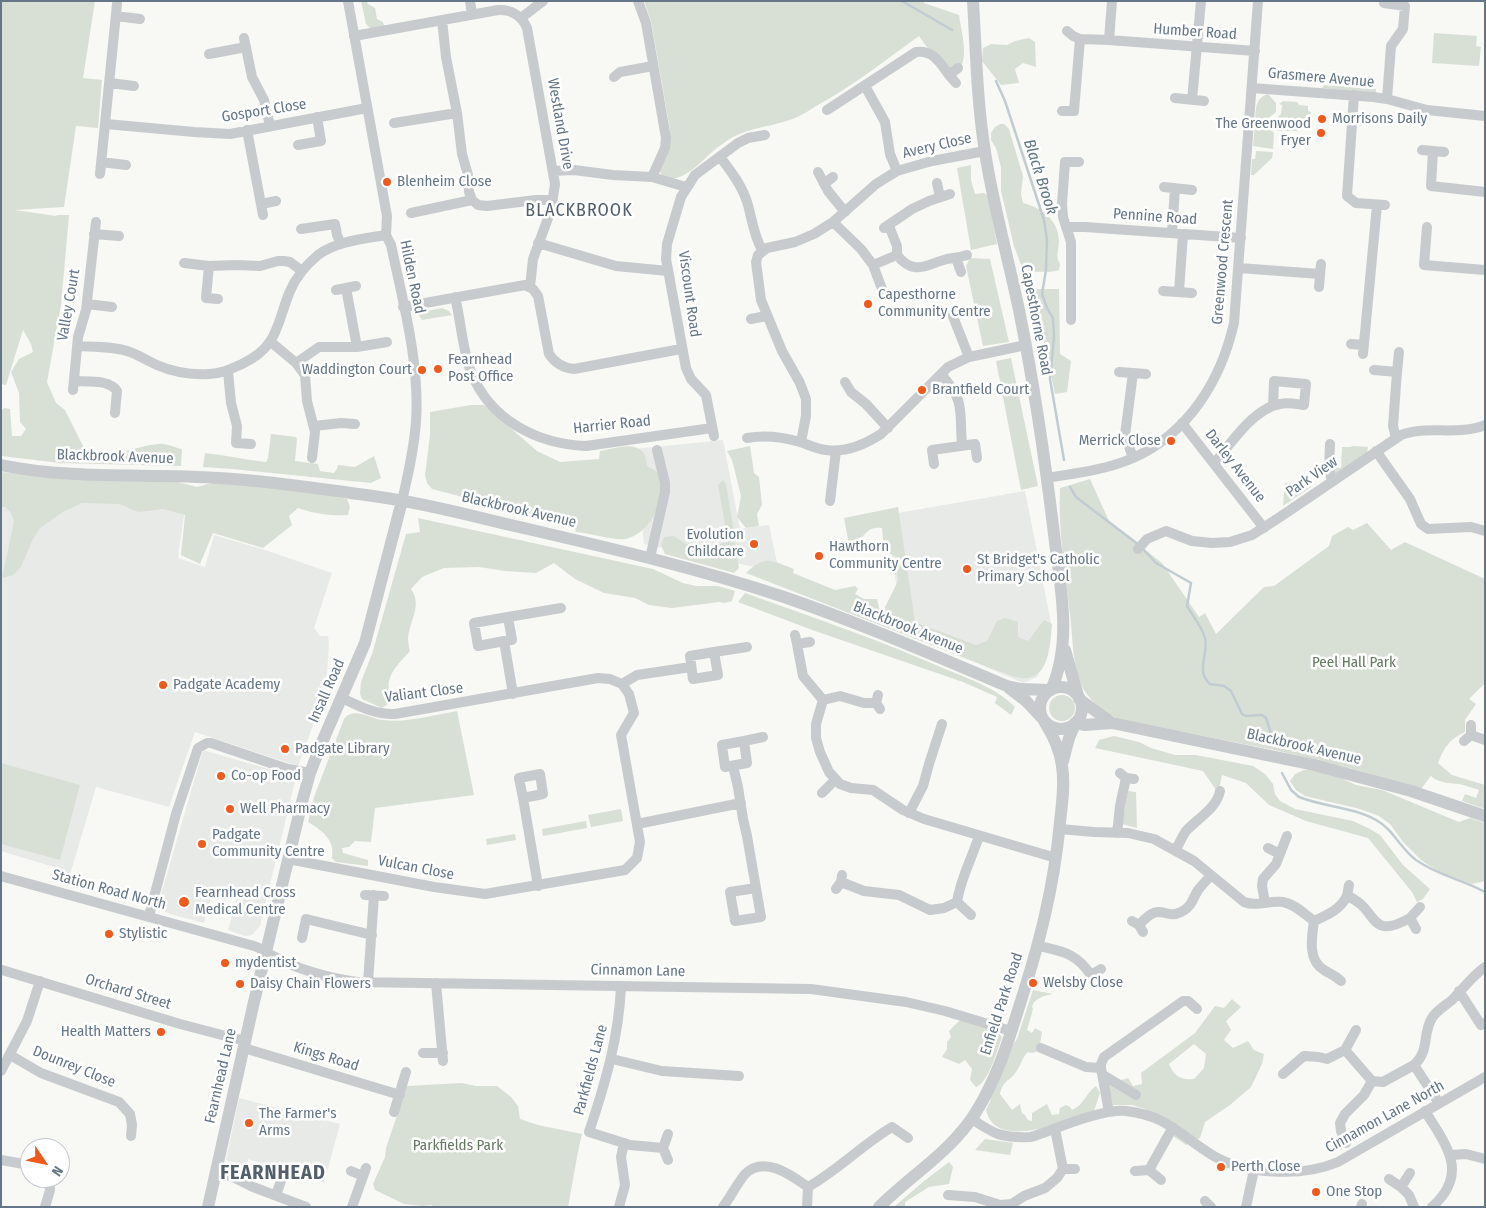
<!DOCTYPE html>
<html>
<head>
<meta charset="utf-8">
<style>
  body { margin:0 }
  #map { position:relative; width:1486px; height:1208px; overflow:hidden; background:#f8f8f4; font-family:"Fira Sans Condensed",sans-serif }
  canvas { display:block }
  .frame { position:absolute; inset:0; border:2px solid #647688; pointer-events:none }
  .north { position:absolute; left:20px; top:1138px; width:50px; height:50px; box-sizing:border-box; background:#fff; border:1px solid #c1c8cf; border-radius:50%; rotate:124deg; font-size:14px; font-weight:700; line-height:20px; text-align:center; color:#647688 }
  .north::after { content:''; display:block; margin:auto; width:18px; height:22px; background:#f0591c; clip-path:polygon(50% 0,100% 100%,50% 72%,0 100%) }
</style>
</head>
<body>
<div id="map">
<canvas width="1486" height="1208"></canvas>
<div class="frame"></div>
<div class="north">N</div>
</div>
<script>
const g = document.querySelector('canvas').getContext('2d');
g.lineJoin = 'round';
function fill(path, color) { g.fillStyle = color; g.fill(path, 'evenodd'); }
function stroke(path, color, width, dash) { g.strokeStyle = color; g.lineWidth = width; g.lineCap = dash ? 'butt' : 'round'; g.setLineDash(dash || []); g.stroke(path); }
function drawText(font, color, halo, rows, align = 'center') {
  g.font = font + ' "Fira Sans Condensed",sans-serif'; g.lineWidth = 5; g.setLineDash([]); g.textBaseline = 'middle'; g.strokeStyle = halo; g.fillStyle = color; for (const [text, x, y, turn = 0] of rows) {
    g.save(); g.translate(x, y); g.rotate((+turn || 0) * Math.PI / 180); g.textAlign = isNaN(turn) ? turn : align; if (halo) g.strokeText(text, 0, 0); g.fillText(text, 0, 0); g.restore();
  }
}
const built = new Path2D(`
  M723,440L740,529L769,525L779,572L644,544L634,449Z
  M1,477L138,486L184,515L178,558L205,567L214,535L265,550L332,573L314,628L320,636H328L329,643L327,674L316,717L298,766L195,732L169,807L96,787L69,878L53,874L54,867L1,851Z
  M1025,491L1051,623L1047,654L1037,677L1023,683L903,631L886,515Z
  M203,750L296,777L260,926L252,935L245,936L228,930L237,898L236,896L213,890L204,923L170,914L163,910L161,907L160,898Z
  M239,1098L340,1124L324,1183L248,1159L246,1166L226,1160Z`);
const green = new Path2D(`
  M1,1H95L83,78L102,80L98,128L76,126L64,207L15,210L56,216L57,215H69L61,305L47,382L56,403L65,410L85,450C114,460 133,446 159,444C166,443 175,448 182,449L181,466L60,463L1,456V411L4,408L10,409L12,436H21L26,429L20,422L19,393L11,372L19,359L33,352L31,344L23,330L6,385L1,384Z
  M361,1H366L368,4L375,8L377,19L383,22L385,28H370L366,24Z
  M644,1H924V3L959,15C961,30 968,53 961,67L951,70L929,50L919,36C886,60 854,85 818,105C811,109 803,115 795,118C775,126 752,127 733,137C726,141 718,147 712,152C700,163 674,192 659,171L669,144L670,130L651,21Z
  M1434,33L1477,36L1476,46L1481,47L1479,66L1432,63Z
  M1029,38L1035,42L1036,67L1023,63L1015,69L1019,83L1001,85L982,61L983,48L991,44L1007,45L1015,41Z
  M1324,85L1376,89V93L1322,88Z
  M1268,94L1276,103V112L1265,121H1255C1256,109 1255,98 1268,94Z
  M1283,101L1297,102L1299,105L1308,106V111L1311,112L1310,117L1297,131H1277L1278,117L1281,114L1282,105L1279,104Z
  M1255,123L1265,124L1274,133L1273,149L1253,146Z
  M1000,124H1004L1009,129L1023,176L1021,194L1023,203C1042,208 1058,219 1059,241C1059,249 1055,256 1060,264L1059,270C1050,273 1041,271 1032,272L1021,265L1014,246L1001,191V167L996,148L991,140V133L995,127Z
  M1256,151L1273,152L1272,158L1254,175H1251L1252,159H1255Z
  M971,165V180L975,194L984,193L988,196L997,244L971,250L957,168Z
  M970,258L990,259L1009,342L983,346L966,266Z
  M1033,289H1059L1060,354L1071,361L1067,392L1055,394Z
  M442,308L449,311L452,315L422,320L417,313Z
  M1011,358L1038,486L1021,490L996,361Z
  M471,405H484L537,451L560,462L599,459L600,451C613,449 636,440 644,454C646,457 646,462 647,466L659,473C660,479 662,486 662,492C660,511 646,534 626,539C615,541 590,533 576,532L574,526L432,489L427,483L425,475L430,435V412Z
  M271,434L296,437L297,439L295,461L318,464L320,471L334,473L337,469L338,465L355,467L374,456L381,478L371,483L232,469L203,467L205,453C226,455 245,460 266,462L268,458Z
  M750,446L754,473L759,477L762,505L757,514L759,526L746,528L737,517L741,496L732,460L727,451Z
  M1353,446L1368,447L1367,453L1335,474L1332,467L1341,468L1342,447H1350Z
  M1,472L87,480L174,481L197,487L215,482L299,490L347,499L350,507L348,515C330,516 315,514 298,508L289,516L292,525L263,548L213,533L200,564L181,555L185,515L163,509L138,512L119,504L82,503L63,512L40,528L32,541L21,567L13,575L2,578L14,521L11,513L5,507H1Z
  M1090,479L1109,521L1162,563L1199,617L1205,613L1216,634L1264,587L1274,586L1329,546L1332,536L1348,527L1353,530L1367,523L1391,550L1405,542L1485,579V683L1469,699L1476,704L1465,720V732C1449,740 1445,746 1438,763L1452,775L1485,785V809L1462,801L1465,794L1476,798L1479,790C1472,788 1465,785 1459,784C1449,783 1438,783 1431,776L1421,789L1349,768L1274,750L1118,719C1103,711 1094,705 1084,690C1072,670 1073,637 1070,614C1065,572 1058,531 1060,488Z
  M723,480L726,484L735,537L727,535L718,485Z
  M1285,483L1310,485L1311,487L1283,506Z
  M898,507L915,622L976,645L987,641L997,621L1005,618L1018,622V637L1028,641L1044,620L1052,624C1050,644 1050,681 1021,678C1013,677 1005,673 998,671L746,573C766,554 771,561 794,569L793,573L835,590L855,586L858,589L855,594L864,599H877L879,608L884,609L898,581L895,556L884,551L882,528C863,525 866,542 849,544L844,518Z
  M418,518L653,569L683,583L696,586H718L735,591L732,601L725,603L719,602L672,608L649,605L635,598L604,593L575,579L554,563L536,573L505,571L479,567L444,568L422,577L411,589C423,606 409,621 408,639C408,643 409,647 410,651C402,660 392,669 389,681C387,688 392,692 388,704L382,708L362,699L360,694L361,682L372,654L406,534L420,532Z
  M674,536L686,544L709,548L729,541L735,543L739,568L734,573L665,554L661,545L664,537Z
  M745,593C812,617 880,640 945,669C970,679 996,688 1015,707L1011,715L995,703L997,697L963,682L815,631L738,602Z
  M1049 708a13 13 0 1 1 26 0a13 13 0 1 1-26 0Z
  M457,711L474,795L375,808L371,842L355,841L349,847L342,848L343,853L368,860V866L336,862L332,858C335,840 323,831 308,822L314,797L344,719C354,706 370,719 383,720C407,723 434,715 457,711Z
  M1114,736L1139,742L1151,748L1175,755H1196L1253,766L1265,774L1273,784L1275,794L1280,801L1295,809L1353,821L1368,828L1380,835L1403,865L1430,889L1423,899L1417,902L1412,892L1368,838L1306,821L1269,805L1246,783L1222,775L1219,789L1216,790L1203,771L1095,748L1099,740Z
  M1,763L80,785L60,860L1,844Z
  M1304,770H1314L1341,778L1356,785L1382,790L1459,822L1470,818L1485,823V881L1472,884L1441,873L1421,860L1403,842L1390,824L1379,816L1360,809L1305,796L1296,790L1290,781L1295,774Z
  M1128,791L1136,792L1137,828L1122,824Z
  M621,809L623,821L591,827L588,815Z
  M586,821L587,828L543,836L542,829Z
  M515,834L516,840L487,845L486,839Z
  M1033,990L1053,994C1044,996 1034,998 1032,1007L1033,1009L1027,1030L1032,1033L1035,1028L1042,1032L1039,1051L1032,1053L1028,1052C1022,1057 1021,1065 1016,1072C1009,1082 1003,1080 1000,1094L1012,1110L1020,1104L1022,1113L1025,1115L1028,1120L1032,1121V1113L1047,1104L1052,1115L1059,1114L1060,1108L1066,1105L1070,1107L1072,1110C1084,1105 1086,1093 1096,1086L1100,1093L1093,1114C1070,1120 1008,1145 991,1121C989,1119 987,1114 986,1110L990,1102L992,1091L1010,1049L1017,1039Z
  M1232,999L1241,1007L1226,1021L1231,1030L1224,1040L1233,1048L1248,1041L1254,1050L1264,1054L1262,1064L1251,1087L1230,1105L1205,1122L1200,1138L1186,1145L1173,1136L1156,1116L1145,1109L1132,1105H1113L1108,1084L1128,1078L1133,1086L1142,1084L1141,1073L1195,1033L1215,1006L1224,1008ZM1194,1044L1206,1054L1204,1068L1194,1079C1180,1080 1174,1076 1169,1064Z
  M962,1018L995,1029L1002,1037C997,1050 989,1082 976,1087L970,1080L972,1069L965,1060L959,1064L942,1057L947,1049V1042L951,1037L949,1031Z
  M462,1083L476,1086H497L511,1097L518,1106L520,1119L538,1125L582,1134C576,1158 573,1182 568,1207H434L431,1205L423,1206L404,1204L375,1190L373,1184L385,1157L386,1148L407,1086Z
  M985,1139L1013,1143L1010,1155L975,1150Z
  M949,1162L953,1167L949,1184L929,1187L905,1202V1207H894L924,1181Z`);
const stream = new Path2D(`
  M902,1L952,30
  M996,81L1005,101L1044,220L1047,240L1046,270L1042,294L1047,308L1053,318L1054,337L1050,379L1064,460
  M1070,487L1076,497L1139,545
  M1143,549L1156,563L1191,583L1187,606C1193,616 1202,627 1205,638C1209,654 1195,671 1210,684L1224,686L1231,691L1242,714L1246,716L1262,715L1266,718L1275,746
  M1282,773L1291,790L1299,797C1324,807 1353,807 1376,820C1393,829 1400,848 1416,860C1439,876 1461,879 1485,892`);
const minor = new Path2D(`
  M348,1L387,216L386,235L391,245C403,302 420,363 416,422C414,449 408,475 402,501
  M470,1L472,14
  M638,1L646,23L666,138L665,148L652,177
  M1384,3L1405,6L1403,29L1391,46L1387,99
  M116,16L140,19
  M521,18L543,1
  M442,20L446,57L457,113L462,154L468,175L469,192L472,200L478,205L487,206L536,200H552
  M1067,31L1073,36L1080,39L1109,40L1255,51
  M354,36L498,10C511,9 522,16 527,28L555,184L551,210L533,259L530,287
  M244,38L252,77L264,100L270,126
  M1109,40L1112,1
  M209,54L246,47
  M614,77L620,72L653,66
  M110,83L134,86
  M956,83L949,75L958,68
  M865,86L885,122L890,154L897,171
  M1252,88L1373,97L1387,99L1427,110L1485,116
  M1354,95L1347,196L1356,203L1385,205
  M1175,98L1204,101
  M1192,100L1201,1
  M827,110L916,52C934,50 940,63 949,75
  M1062,111H1074L1080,39
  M394,123L457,113
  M106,124L194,132L230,134L367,108
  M247,130L263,215
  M298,145L321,141L317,117
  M1422,150L1444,152
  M1433,151L1431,186L1485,192
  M720,157C731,171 743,187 748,205C752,220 754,236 762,250
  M101,162L126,165
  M554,171L574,170L613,175L652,177L686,187
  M818,172L828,191L845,212
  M100,174L117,4
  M937,183L940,197
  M824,184L833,177
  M1164,187L1192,190
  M261,204L276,201
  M411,213L472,200
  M833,222L861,249L873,265L882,289
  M889,226L897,246V255C914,277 927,264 947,259C954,258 961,257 967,255
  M1067,227H1085L1241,238
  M1427,227L1424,265L1485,270
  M884,228L912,209L929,201L950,194
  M301,229L335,224L337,235L341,244
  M1172,233L1175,188
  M94,234L119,236
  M538,243L616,266L668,271
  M956,258L961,272
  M184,263L209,266L206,298L218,299
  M873,265L897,255
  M209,266L237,265L260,266L278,261H284L290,262L302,271
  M1239,268L1320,274
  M1319,287L1321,264
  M346,288L357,347
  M336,290L356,286
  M1163,291L1192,293
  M1179,292L1183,234
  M455,297C461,321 462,348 471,372C490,420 537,444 586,446L712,428
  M87,304L112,307
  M403,307L525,285L533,289L538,296L549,354C555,363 563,368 574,369L681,349
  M952,314L969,357
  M751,319L766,316
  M1071,320V242L1063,217L1062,204L1065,162H1079
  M271,342L296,363L305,375L307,401L315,432L312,458
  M1351,344L1364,345
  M77,346C94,347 114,346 130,352C139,355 148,361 157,365C173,372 192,375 209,374C221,374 231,369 242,364C279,346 276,325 290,291C296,277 306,265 318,255C337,241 363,239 386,235
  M1363,354L1377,205
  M296,363L319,347H357L387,342
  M1374,370L1397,372L1393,426L1396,438
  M228,371L231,403L237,426L236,443L251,444
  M1119,372L1146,374
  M1397,372L1399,352
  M1133,373L1125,435L1133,458
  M941,374C966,403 959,409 962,445
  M74,381C87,382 109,379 117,391L115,413
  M845,382L851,392L866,404L888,428
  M73,390L78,337L86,310L96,222
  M1182,423L1264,528
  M314,426L341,423L355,424
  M714,436L706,395L691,379L686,368L666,259L667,244L681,197L695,175L738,143L748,138L765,135
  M747,438C764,435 783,437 800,442C809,445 817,449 826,450C846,453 864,445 881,434L948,367L969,357L1026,345
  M801,442L806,416V399L800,383L782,351L761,300L756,262L758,255L767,248L795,242L814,234L833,222L876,184L897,171L932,161L985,151
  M1330,444L1329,469L1332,481
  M1376,451L1410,499L1421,524L1428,529L1471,527L1485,531
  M934,464L932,450L975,444L977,458
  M1214,464C1230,444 1254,408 1280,404C1288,402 1296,404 1304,405L1306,384L1274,381L1273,406
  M1047,478C1076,473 1106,470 1133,458C1189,433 1221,380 1234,323L1258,1
  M830,501L836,451
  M1138,549L1147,539L1166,531L1192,541L1212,543L1230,542L1252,535L1280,517L1401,435C1427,425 1459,436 1485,425
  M650,558L665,492V483L657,450
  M795,635L797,644L810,642
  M504,641L478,646L474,623L508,617
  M797,644L803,676L823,700L816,724V738L820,752L829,772L840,784L851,788L873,790L903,810L924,819L1056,858
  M714,652L718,675L693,679L690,656Z
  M714,652L747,647
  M513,694L504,641L512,640L508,617L561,608
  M878,695L876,703L880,709
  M342,698C359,706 375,715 395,714L598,678L610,679L622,684L637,675L691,667
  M823,700L840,696L864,703H876
  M1471,735L1485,740
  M744,741L747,763L725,767L722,745Z
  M744,741L763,737
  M1464,741L1471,735V725
  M733,766L738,787L743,819L747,836L761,917L735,921L730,892L756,888
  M1120,773L1126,778L1134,779
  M540,774L543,794L523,798L519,778Z
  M822,793L835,780
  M523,798L538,886
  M909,813L923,786L929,764L942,724
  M637,824L741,803
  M1060,829L1094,832L1128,833L1154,839L1194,861L1244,902C1257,907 1269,900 1283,902C1295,904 1304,914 1314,921
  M1117,833L1120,806L1126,778
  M1268,848L1280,854
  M1176,849C1179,844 1182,837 1186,831C1197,819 1217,808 1220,791
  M288,859L434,887L485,894L625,870L637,858L640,842L621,735L634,713L629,694L622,684
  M1,876L254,946C261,948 265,952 271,955C297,969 328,978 357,982L811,989L906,1002L945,1011L1011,1031
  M841,882L864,891L899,895L930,910L944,908L957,902
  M1349,885L1347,896C1379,908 1367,942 1410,918
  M836,889L841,882L842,875
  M365,895L384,896
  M1265,903L1262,886L1263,879L1276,864L1287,836
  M971,915L957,902C960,880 972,858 979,836
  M149,916L176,814L198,748L207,743H211L288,769L310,773
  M1132,921L1139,925L1143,932
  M1139,925C1162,899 1163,921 1181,912C1191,908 1193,898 1198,890C1202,885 1207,880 1211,875
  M1416,929L1410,918L1420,907
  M302,938L306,919L372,935
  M1039,946C1064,952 1076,953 1091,975L1101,969
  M2,970L180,1024L245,1041
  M1341,981C1335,975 1330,974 1324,970C1307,960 1312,936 1314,921C1327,915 1340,910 1347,896
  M368,983L374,895
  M436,983L443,1061
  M621,986C619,1037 605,1084 589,1132L630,1145L663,1148
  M1459,991L1481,1025L1485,1023
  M244,1048L400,1095
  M1041,1048L1086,1067L1101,1068
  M1345,1050L1372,1081
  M423,1053H443
  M10,1055L41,1073L119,1102L130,1114L132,1125L131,1136
  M612,1059L662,1071L739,1076
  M1,1071L27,1021L40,981
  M1283,1074L1304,1056L1319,1057L1327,1059L1345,1050L1356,1030
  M1103,1075L1136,1095
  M1439,1103L1414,1065C1430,1051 1422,1034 1432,1018C1437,1010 1445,1006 1452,1000C1464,988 1471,977 1485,967
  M1425,1111C1446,1145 1470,1173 1432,1207
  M394,1112L406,1072
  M1109,1112L1101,1068V1064L1104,1057L1183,1001H1188L1197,1009
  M972,1119C995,1135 1002,1138 1031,1137C1056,1129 1100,1109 1126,1111C1169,1116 1179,1135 1212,1155C1245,1175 1303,1177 1338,1162L1485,1077
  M668,1134L663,1148L668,1160
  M1346,1143L1341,1131L1340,1123L1345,1114L1364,1095L1372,1081L1383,1082L1414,1065
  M1451,1155L1466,1154L1485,1159
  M1,1160L30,1165
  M1063,1169H1075
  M351,1171L363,1176
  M1135,1171L1149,1170
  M216,1172L233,1177L253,1187L306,1207
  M1389,1179L1401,1187L1410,1173
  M1161,1180L1149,1170L1173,1127
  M1401,1187L1409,1195L1414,1207
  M276,1195L283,1175
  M948,1195L975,1197L1000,1205L1012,1204L1024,1196L1045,1188L1057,1178L1063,1169L1055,1129
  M1205,1201L1211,1207
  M45,1207L50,1190L49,1178
  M352,1207L366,1168
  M619,1207L625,1185L621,1157L624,1143
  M723,1207C731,1196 737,1184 745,1174C764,1155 791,1175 808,1187
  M807,1207L808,1187C838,1170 862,1145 892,1127L908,1138
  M1246,1207L1254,1170
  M1361,1207L1362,1204`);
const tertiary = new Path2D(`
  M973,1C976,51 977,102 985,152C993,205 1008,257 1019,310C1034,384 1045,459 1054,534C1060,586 1073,641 1051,690
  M1,465C73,480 147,473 219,478C273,481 327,490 380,497C430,504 479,518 528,529C614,549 700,569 784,597C860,623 933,655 1007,686L1021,689L1050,690
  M1065,650L1078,696
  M1040 708a21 21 0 1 1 42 0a21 21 0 1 1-42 0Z
  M1009,688L1026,701L1042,718
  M1079,699L1112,723
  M1075,723L1084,725L1112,723L1314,765L1411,791L1485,816
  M1063,761L1069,738L1075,724
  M208,1207L253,1006L302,802L310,773L320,747L365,643L402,501
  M879,1207C911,1175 952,1151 976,1112C996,1080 1008,1043 1019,1007C1039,945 1054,888 1060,822C1062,804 1065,784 1062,766C1060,749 1053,735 1044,721`);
const markers = [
  [1322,119,5,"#f0591c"],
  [1321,133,5,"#f0591c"],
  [387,182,5,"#f0591c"],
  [868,304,5,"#f0591c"],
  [438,369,5,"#f0591c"],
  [422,370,5,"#f0591c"],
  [922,390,5,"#f0591c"],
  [1171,441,5,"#f0591c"],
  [754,544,5,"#f0591c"],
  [819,556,5,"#f0591c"],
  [967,569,5,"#f0591c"],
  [163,685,5,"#f0591c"],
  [285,749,5,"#f0591c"],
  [221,776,5,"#f0591c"],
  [230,809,5,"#f0591c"],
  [202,844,5,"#f0591c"],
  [184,902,6,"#f0591c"],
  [109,934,5,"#f0591c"],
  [225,963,5,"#f0591c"],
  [1033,983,5,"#f0591c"],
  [240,984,5,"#f0591c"],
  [161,1032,5,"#f0591c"],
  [249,1123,5,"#f0591c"],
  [1221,1167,5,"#f0591c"],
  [1316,1192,5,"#f0591c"]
];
const streetNames = [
  ["Humber Road",1195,32,4],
  ["Grasmere Avenue",1321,78,5],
  ["Gosport Close",264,111,-9],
  ["Westland Drive",560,124,80],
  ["Avery Close",937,146,-13],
  ["Pennine Road",1155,217,4],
  ["Greenwood Crescent",1223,262,-85],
  ["Hilden Road",412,277,78],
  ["Viscount Road",689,294,82],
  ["Valley Court",69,305,-80],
  ["Capesthorne Road",1036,320,79],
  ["Harrier Road",612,425,-6],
  ["Blackbrook Avenue",115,457,2],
  ["Darley Avenue",1235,466,52],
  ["Park View",1312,477,-35],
  ["Blackbrook Avenue",519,510,13],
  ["Blackbrook Avenue",908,628,22],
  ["Insall Road",327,691,-66],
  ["Valiant Close",424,693,-7],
  ["Blackbrook Avenue",1304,747,13],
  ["Vulcan Close",416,868,11],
  ["Station Road North",109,890,15],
  ["Cinnamon Lane",638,971,1],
  ["Orchard Street",128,992,17],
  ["Enfield Park Road",1002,1004,-72],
  ["Kings Road",326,1057,17],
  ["Dounrey Close",74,1067,22],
  ["Parkfields Lane",591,1070,-75],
  ["Fearnhead Lane",221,1076,-77],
  ["Cinnamon Lane North",1385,1117,-29]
];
const poiNames = [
  ["Morrisons Daily",1332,119],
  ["The Greenwood",1311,124,"right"],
  ["Fryer",1311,141,"right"],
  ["Blenheim Close",397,182],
  ["Capesthorne",878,295],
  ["Community Centre",878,312],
  ["Fearnhead",448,360],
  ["Post Office",448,377],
  ["Waddington Court",412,370,"right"],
  ["Brantfield Court",932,390],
  ["Merrick Close",1161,441,"right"],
  ["Evolution",744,535,"right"],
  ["Childcare",744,552,"right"],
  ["Hawthorn",829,547],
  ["Community Centre",829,564],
  ["St Bridget's Catholic",977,560],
  ["Primary School",977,577],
  ["Padgate Academy",173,685],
  ["Padgate Library",295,749],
  ["Co-op Food",231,776],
  ["Well Pharmacy",240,809],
  ["Padgate",212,835],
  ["Community Centre",212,852],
  ["Fearnhead Cross",195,893],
  ["Medical Centre",195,910],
  ["Stylistic",119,934],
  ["mydentist",235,963],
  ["Welsby Close",1043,983],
  ["Daisy Chain Flowers",250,984],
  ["Health Matters",151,1032,"right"],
  ["The Farmer's",259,1114],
  ["Arms",259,1131],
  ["Perth Close",1231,1167],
  ["One Stop",1326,1192]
];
const parkNames = [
  ["Peel Hall Park",1354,663],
  ["Parkfields Park",458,1146]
];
const waterNames = [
  ["Black Brook",1040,177,72]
];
const quarterNames = [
  ["BLACKBROOK",579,211]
];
const districtNames = [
  ["FEARNHEAD",273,1173]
];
fill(built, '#e8eae8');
fill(green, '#d8e0d5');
stroke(stream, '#c1ccd2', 2.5);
stroke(minor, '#c7cbce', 10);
stroke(tertiary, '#c7cbce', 12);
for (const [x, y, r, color] of markers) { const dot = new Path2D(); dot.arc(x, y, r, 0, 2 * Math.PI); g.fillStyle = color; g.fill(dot); stroke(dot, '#fff', 2); }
drawText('15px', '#647688', '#fff', streetNames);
drawText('15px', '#647688', '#fff', poiNames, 'left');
drawText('15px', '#647960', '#fff', parkNames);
drawText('italic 16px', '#607883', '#fff', waterNames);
g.letterSpacing = '1px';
drawText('18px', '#53606c', '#fff', quarterNames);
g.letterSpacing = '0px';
g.letterSpacing = '1px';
drawText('bold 20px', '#53606c', '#fff', districtNames);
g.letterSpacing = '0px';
</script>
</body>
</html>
